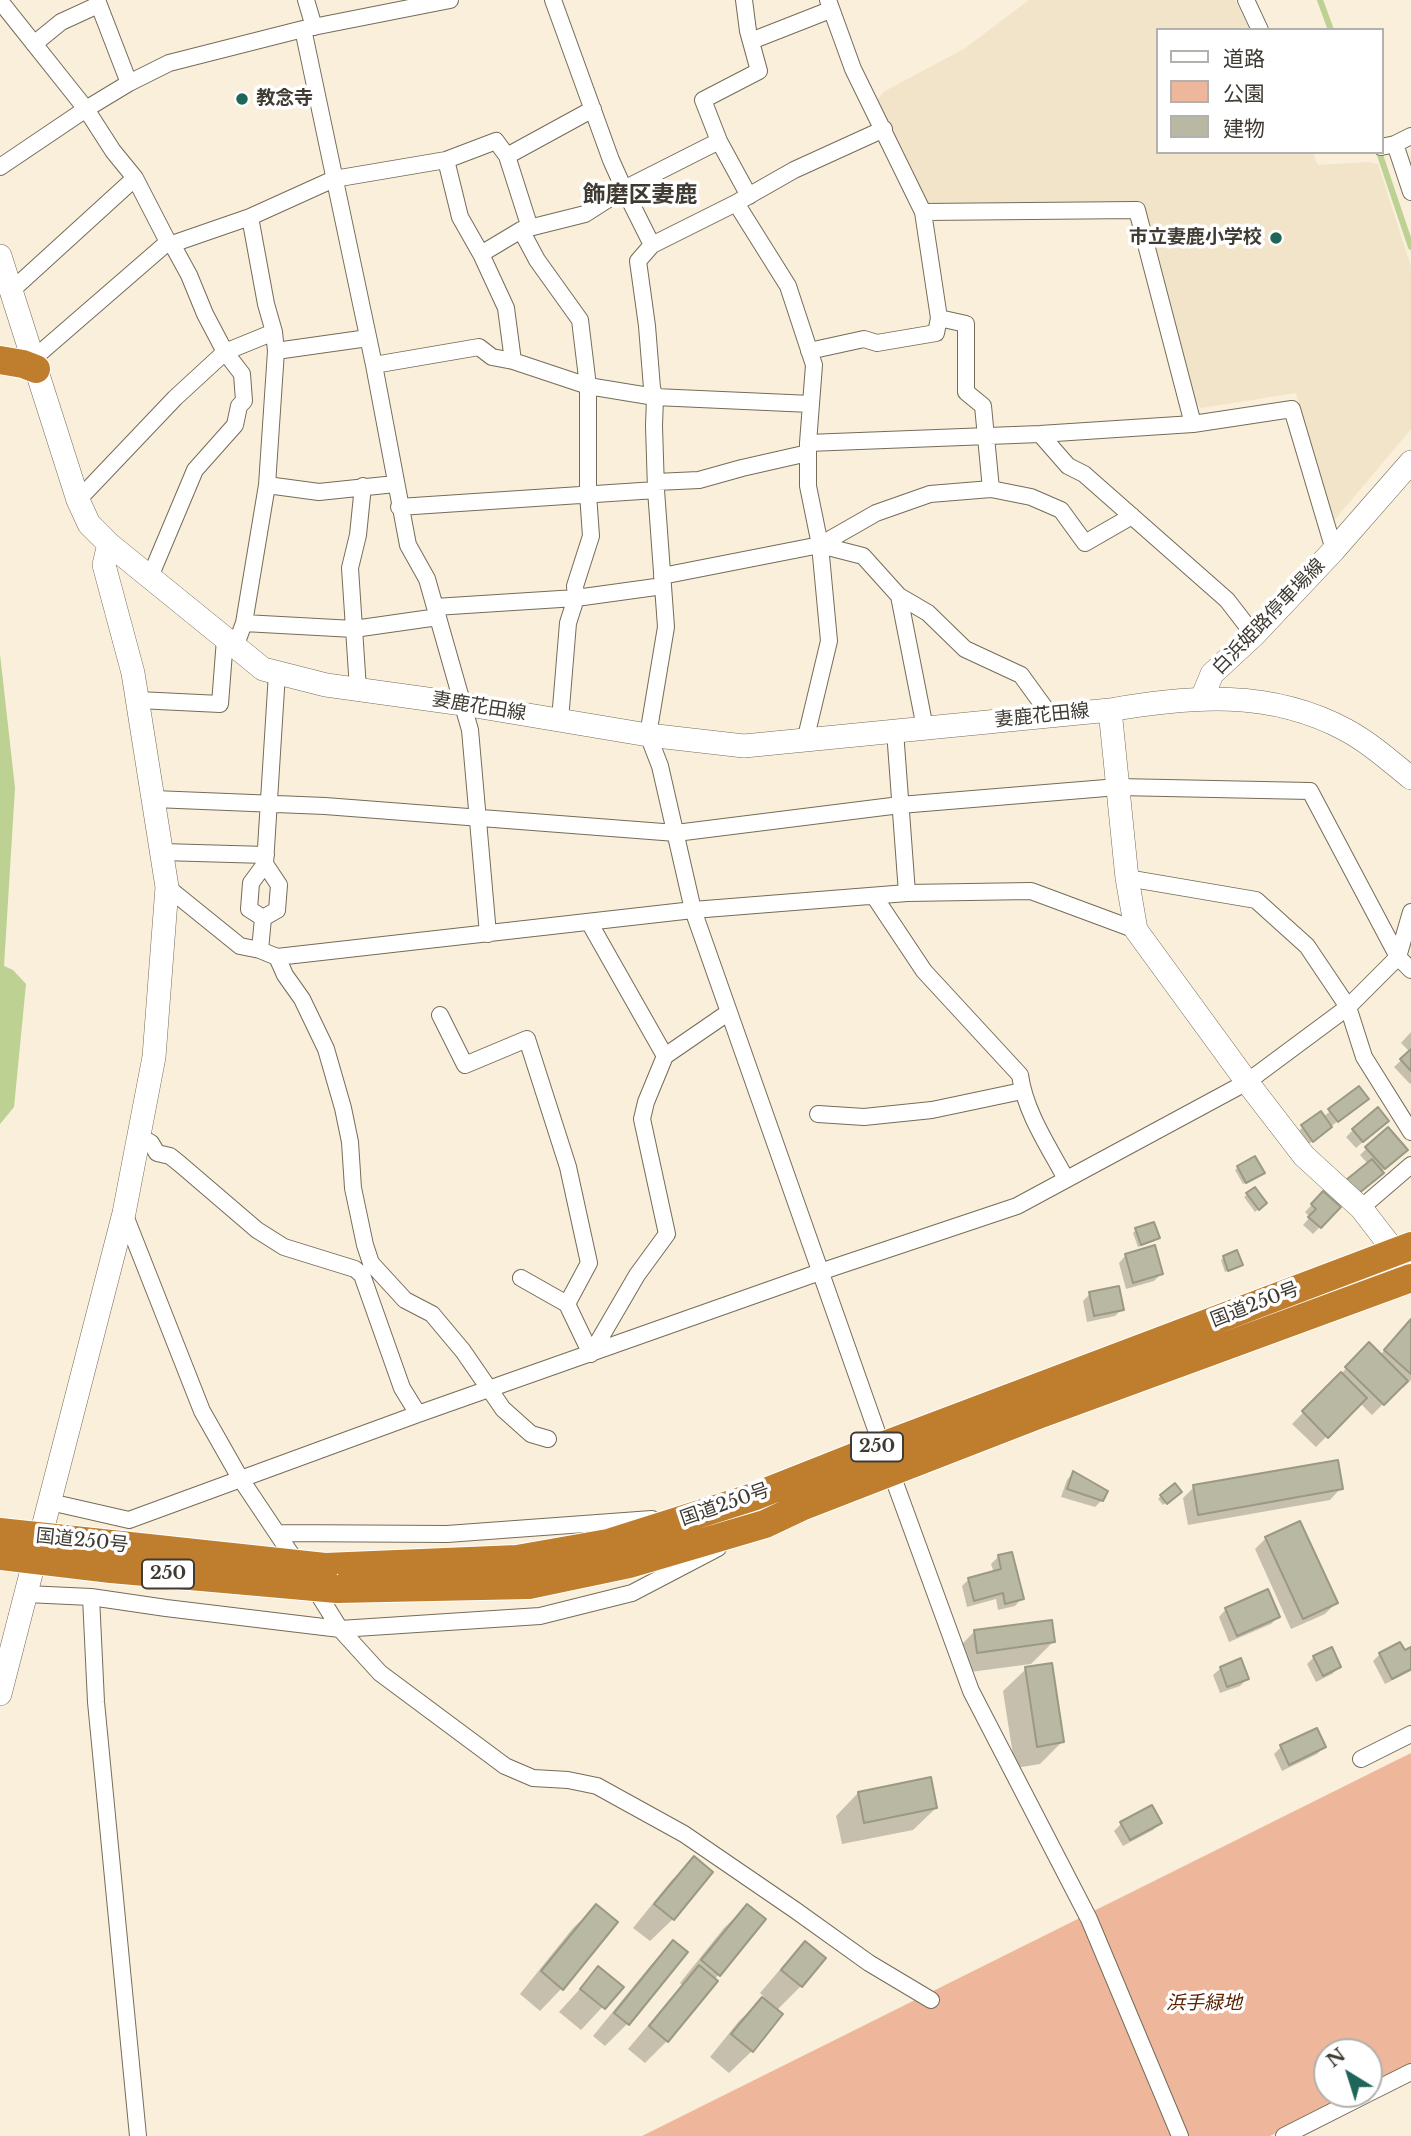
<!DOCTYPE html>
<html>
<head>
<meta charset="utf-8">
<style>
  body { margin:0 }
  #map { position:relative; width:1411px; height:2136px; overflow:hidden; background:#f9efda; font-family:"Libre Baskerville","Noto Sans JP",serif }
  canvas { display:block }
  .legend { position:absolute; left:1156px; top:28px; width:228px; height:126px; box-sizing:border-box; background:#fff; border:2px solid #b2b1ad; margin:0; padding:9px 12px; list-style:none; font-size:21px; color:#3f3b33 }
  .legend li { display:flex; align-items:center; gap:14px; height:35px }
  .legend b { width:35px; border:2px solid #b2b1ad }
  .north { position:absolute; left:1313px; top:2038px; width:70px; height:70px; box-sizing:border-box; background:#fff; border:2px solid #b2b1ad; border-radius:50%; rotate:322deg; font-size:19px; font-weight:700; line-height:28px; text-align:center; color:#3f3b33 }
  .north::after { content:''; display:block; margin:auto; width:24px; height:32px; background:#1f665a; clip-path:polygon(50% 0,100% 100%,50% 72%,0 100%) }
</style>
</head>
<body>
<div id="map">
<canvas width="1411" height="2136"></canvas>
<ul class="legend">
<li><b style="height:9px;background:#fff"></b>道路</li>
<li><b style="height:19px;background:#eeb69a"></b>公園</li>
<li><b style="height:19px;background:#b9b8a3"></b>建物</li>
</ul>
<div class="north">N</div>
</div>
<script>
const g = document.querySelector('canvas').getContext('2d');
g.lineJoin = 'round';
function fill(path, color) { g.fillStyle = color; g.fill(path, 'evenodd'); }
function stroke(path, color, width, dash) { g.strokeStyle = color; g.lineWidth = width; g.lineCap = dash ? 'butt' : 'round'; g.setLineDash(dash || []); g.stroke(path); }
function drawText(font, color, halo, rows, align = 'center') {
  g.font = font + ' "Libre Baskerville","Noto Sans JP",serif'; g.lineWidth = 7; g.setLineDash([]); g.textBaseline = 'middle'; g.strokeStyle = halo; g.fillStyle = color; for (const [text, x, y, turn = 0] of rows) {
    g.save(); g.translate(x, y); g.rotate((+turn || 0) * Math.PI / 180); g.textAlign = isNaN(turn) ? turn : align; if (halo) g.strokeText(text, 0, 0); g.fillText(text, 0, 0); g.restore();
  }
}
const built = new Path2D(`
  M1029,0H1235L1250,30H1157V152H1312L1318,165L1370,162L1378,164L1411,267V429L1332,523L1296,393L1201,408L1195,401L1142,208L926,204L875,102L885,91L964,49Z`);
const green = new Path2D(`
  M1411,1753V2064L1369,2085V2052H1327V2094H1352L1270,2136H642Z`);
const water = new Path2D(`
  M0,654L15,788L4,966L13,970L26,984L14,1107L0,1124Z`);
const shadow = new Path2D(`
  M1411,1032V1083L1410,1084L1394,1067L1410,1052L1401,1043Z
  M1359,1089L1366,1099L1305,1147L1295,1134L1320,1113L1323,1117Z
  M1380,1127L1356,1148L1346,1137L1353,1130Z
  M1367,1148L1399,1157L1381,1172L1368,1164L1360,1155Z
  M1238,1167L1260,1175L1243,1184L1235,1170Z
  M1323,1193L1339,1207L1313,1234L1303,1225L1310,1217L1305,1212Z
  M1247,1195L1262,1206L1255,1212L1244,1197Z
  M1136,1230L1158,1238L1155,1241L1138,1247L1133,1233Z
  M1126,1255L1161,1274L1154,1281L1126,1289L1119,1263Z
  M1224,1257L1241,1264L1225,1272L1221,1260Z
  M1090,1294L1122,1309L1115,1316L1087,1322L1083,1301Z
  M1411,1321V1380L1403,1388L1401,1386L1372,1415L1360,1403L1316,1447L1292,1424L1369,1345L1380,1355Z
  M1073,1473L1102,1500L1095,1507L1061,1497L1067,1480Z
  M1194,1487L1341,1488L1330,1500L1188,1525L1183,1498Z
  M1179,1491L1163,1505L1158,1499L1161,1496Z
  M1266,1538L1336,1603L1325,1614L1291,1629L1255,1549Z
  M998,1557L1022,1598L1015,1606L998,1610L996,1599L967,1607L962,1586L969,1579L994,1573L991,1564Z
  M1226,1609L1278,1617L1271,1624L1229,1642L1219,1617Z
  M974,1632L1053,1642L1031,1664L955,1674L952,1654Z
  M1411,1649V1671L1385,1684L1373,1661L1380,1654L1404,1653Z
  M1314,1657L1339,1667L1332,1674L1316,1682L1307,1664Z
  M1221,1668L1247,1679L1240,1686L1220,1693L1213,1675Z
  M1026,1669L1062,1742L1040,1764L1015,1768L1003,1691Z
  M1281,1747H1324L1317,1754L1282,1771L1274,1754Z
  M858,1793L936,1808L913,1830L842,1844L836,1816Z
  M1151,1807L1160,1823L1153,1830L1123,1846L1114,1831L1121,1824Z
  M694,1859L710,1872L673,1919L650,1941L633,1928L671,1881Z
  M596,1906L562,1988L540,2011L520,1994L573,1928Z
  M747,1906L719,1974L667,2041L645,2063L628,2049L682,1985L680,1983L724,1928Z
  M673,1943L627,2024L605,2046L593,2036L651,1965Z
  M805,1943L823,1958L801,1986L776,2011L752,2051L729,2073L710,2057L739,2021L764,1997L760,1993L783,1966Z
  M599,1968L621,1987L581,2030L559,2012Z`);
const stream = new Path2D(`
  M1320,0L1331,30
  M1379,152L1411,247`);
const building = new Path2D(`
  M1411,1049V1071L1400,1059Z
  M1359,1086L1369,1099L1338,1122L1328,1109Z
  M1378,1107L1389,1121L1363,1142L1352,1129Z
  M1321,1111L1332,1127L1313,1142L1301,1125Z
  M1388,1127L1408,1150L1385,1169L1365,1147Z
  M1255,1156L1265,1173L1246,1183L1237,1166Z
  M1372,1159L1384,1173L1358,1194L1346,1180Z
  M1255,1187L1267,1203L1259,1210L1246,1193Z
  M1323,1191L1341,1207L1321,1228L1308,1217L1316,1209L1311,1204Z
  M1154,1222L1160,1238L1141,1245L1135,1228Z
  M1155,1245L1163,1274L1133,1283L1125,1254Z
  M1237,1250L1243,1265L1228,1271L1223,1256Z
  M1119,1286L1124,1310L1094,1316L1089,1292Z
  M1411,1319V1374L1384,1350Z
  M1369,1342L1408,1381L1384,1405L1345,1367Z
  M1341,1372L1367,1398L1328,1438L1302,1411Z
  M1338,1460L1343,1489L1198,1515L1193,1485Z
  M1073,1471L1108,1491L1103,1501L1067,1489Z
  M1175,1483L1182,1492L1167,1504L1160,1495Z
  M1300,1521L1338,1603L1303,1619L1265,1537Z
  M1012,1552L1024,1599L1005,1604L1003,1593L974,1601L968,1578L1001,1569L998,1555Z
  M1268,1589L1280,1617L1237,1636L1225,1608Z
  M1052,1620L1055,1642L977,1653L974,1630Z
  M1400,1642L1405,1650L1411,1647V1669L1392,1679L1379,1653Z
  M1332,1647L1341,1667L1323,1676L1313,1656Z
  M1241,1658L1249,1679L1227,1687L1220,1667Z
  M1052,1663L1064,1742L1037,1747L1025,1667Z
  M1317,1728L1326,1747L1289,1765L1280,1745Z
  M931,1777L937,1808L864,1823L858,1792Z
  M1152,1805L1162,1823L1130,1840L1120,1822Z
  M694,1856L713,1872L674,1920L654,1904Z
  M596,1904L618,1922L563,1990L541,1971Z
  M747,1904L766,1919L720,1976L701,1960Z
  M673,1940L688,1952L629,2025L614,2013Z
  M805,1941L826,1958L802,1987L781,1970Z
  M699,1965L718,1981L668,2042L649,2026Z
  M598,1966L624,1987L605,2009L580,1989Z
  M762,1997L783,2014L753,2052L731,2034Z`);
const street = new Path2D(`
  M97,0L129,83
  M306,0L314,27
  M553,0L611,160L624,189L652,245
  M744,0L748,31L759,71L703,100L719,141L749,196
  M828,0L853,69L923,212L1137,210L1193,424
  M1246,0L1260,30
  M0,1L86,109L113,151L135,178L168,242L172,244L189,275L205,314L225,352L242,374L244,401L239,406L235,425L195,470L150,577
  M303,29L374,365L408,545L427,579L470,730L488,934
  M751,41L830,10
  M34,44L61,22L98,5
  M884,129L794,170L736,203L652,245L638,261L647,326L652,388L655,397L654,426L656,490L666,627L648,735L660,766L693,910L891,1472L971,1691L1089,1919L1180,2136
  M1395,144L1411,192
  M1381,147L1395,144L1411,136
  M507,156L530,228
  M446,160L460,217L481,254L506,308L513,361
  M0,167L86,109L129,83L169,63L303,29L450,0
  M736,203L788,286L814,365L808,443V486L820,545L829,641L805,741
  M521,230L537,260L580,320L588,386V494L591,536L575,586L576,598L568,623L560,720
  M172,244L250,217L334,179L446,160L496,141L507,156L593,109
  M481,254L521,230L585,214L624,189L719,141
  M11,291L135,178
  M939,318L966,324V392L983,406L991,489
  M276,351L368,338
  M809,351L864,339L877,343L936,333L939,318L923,212
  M33,359L168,242
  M374,365L479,347L492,357L513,361L588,386L655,397L811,404
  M1040,434L1068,466L1084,474L1227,600L1254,635
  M808,443L1040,434L1193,424L1292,409L1334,550
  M656,482L699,480L742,468L808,453
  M267,485L319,492L395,484
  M78,500L175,398L225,352L274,332
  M399,507L656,490
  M820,545L863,556L899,596L928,613L965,649L1021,675L1050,715
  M662,576L820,545L876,513L930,494L991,489L1031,497L1061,510L1085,543L1132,516
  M899,596L925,728
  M435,607L576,598L663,586
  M244,623L354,629L438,617
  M235,647L244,623L267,485L276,351L274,332L266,304L250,217
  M358,689L350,568L358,535L363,486
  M138,700L220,704L225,639
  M895,731L907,893
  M154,799L325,806L676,833L900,805L1118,787L1310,791L1398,957L1411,970
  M162,852L266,855
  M1127,878L1256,900L1307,946L1348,1007L1364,1057L1411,1132
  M167,887L240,946L260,950L277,957L693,910L907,893L1031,891L1136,930
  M874,896L924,971L1020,1075C1025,1112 1049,1147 1066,1179
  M263,918L277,910L279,885L265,864
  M589,922L665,1056
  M260,950L263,918L249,909L251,883L265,864L277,673
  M277,957L285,975L302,999L326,1049L343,1108L350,1142L353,1188L365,1245L371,1263L405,1300L432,1314L463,1351L503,1409L531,1434L548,1439
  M440,1015L465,1065L527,1039L568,1167L589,1263L567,1304
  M818,1114L864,1117L932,1110L1022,1091
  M139,1136L151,1143L157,1153L170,1156L180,1164L257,1230L284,1247L355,1269L362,1275L402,1388L418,1414
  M1361,1208L1411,1165
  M124,1213L202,1411L240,1478L299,1566
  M521,1278L567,1304L591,1354
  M591,1354L637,1275L667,1234L642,1119L646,1102L665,1056L729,1012
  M50,1502L129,1520L418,1414L820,1272L1017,1206L1247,1082L1348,1007L1398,957L1411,912
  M278,1533L447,1534L652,1519
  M312,1584L340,1629L380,1673L505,1766L533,1778L568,1780L597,1786L684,1834L795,1910L869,1963L931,2000
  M26,1594L91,1597L166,1608L340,1629L540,1616L632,1593L718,1548
  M91,1597L96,1702L138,2136
  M1361,1759L1411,1734
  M1369,2093L1411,2072
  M1284,2136L1367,2094`);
const secondary = new Path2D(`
  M0,256L78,500L89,524L109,544L263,669L326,685L463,704L648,735L744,746L1110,710C1191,696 1270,689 1346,730C1370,743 1390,761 1411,778
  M1202,698L1212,674L1254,635L1334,550L1411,462
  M1110,710L1127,878L1136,930L1247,1082L1304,1156L1361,1208L1395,1252L1409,1258
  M0,1694L124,1213L154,1057L167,887L133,673L104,565L109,544`);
const highway = new Path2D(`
  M0,360L23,364L36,369
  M325,1567L517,1559L608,1543L753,1497L882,1446L1411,1246
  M337,1589L529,1585L629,1564L765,1524L801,1507L1038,1415L1411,1278`);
const highwayBridge = new Path2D(`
  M0,1532L325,1567
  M0,1556L111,1569L337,1589`);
const markers = [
  [242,99,7,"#1f665a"],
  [1276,238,7,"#1f665a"]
];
const shields = [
  [877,1447,52],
  [168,1574,52]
];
const shieldNames = [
  ["250",877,1447],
  ["250",168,1574]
];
const poiNames = [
  ["教念寺",256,99],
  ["市立妻鹿小学校",1262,238,"right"]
];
const streetNames = [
  ["白浜姫路停車場線",1269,617,-46],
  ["妻鹿花田線",479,707,9],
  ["妻鹿花田線",1042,716,-6],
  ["国道250号",1255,1305,-21],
  ["国道250号",725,1505,-19],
  ["国道250号",82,1541,6]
];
const parkNames = [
  ["浜手緑地",1204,2004]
];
const quarterNames = [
  ["飾磨区妻鹿",640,196]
];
fill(built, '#f1e4c8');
fill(green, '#eeb69a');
fill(water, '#bcd192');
fill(shadow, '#0003');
stroke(stream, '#bcd192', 6);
fill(building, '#b9b8a3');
stroke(building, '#9a9984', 2);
stroke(street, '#756c59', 18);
stroke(secondary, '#756c59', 24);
stroke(highway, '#fff', 30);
stroke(street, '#fff', 16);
stroke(secondary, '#fff', 23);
stroke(highway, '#bf7d2e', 28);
stroke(highwayBridge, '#fff', 30, []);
stroke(highwayBridge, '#bf7d2e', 28);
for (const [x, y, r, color] of markers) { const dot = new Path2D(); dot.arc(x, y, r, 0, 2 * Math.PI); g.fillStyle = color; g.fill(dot); stroke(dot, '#fff', 2.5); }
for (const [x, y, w] of shields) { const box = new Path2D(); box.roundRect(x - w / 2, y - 14.5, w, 29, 5); g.fillStyle = '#fff'; g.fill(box); stroke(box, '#3f3b33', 2); }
drawText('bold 18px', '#3f3b33', null, shieldNames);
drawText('bold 19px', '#3f3b33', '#fff', poiNames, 'left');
drawText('19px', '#3f3b33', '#fff', streetNames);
drawText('italic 19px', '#5a2200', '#fff', parkNames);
drawText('bold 23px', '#3f3b33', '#fff', quarterNames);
</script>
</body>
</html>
